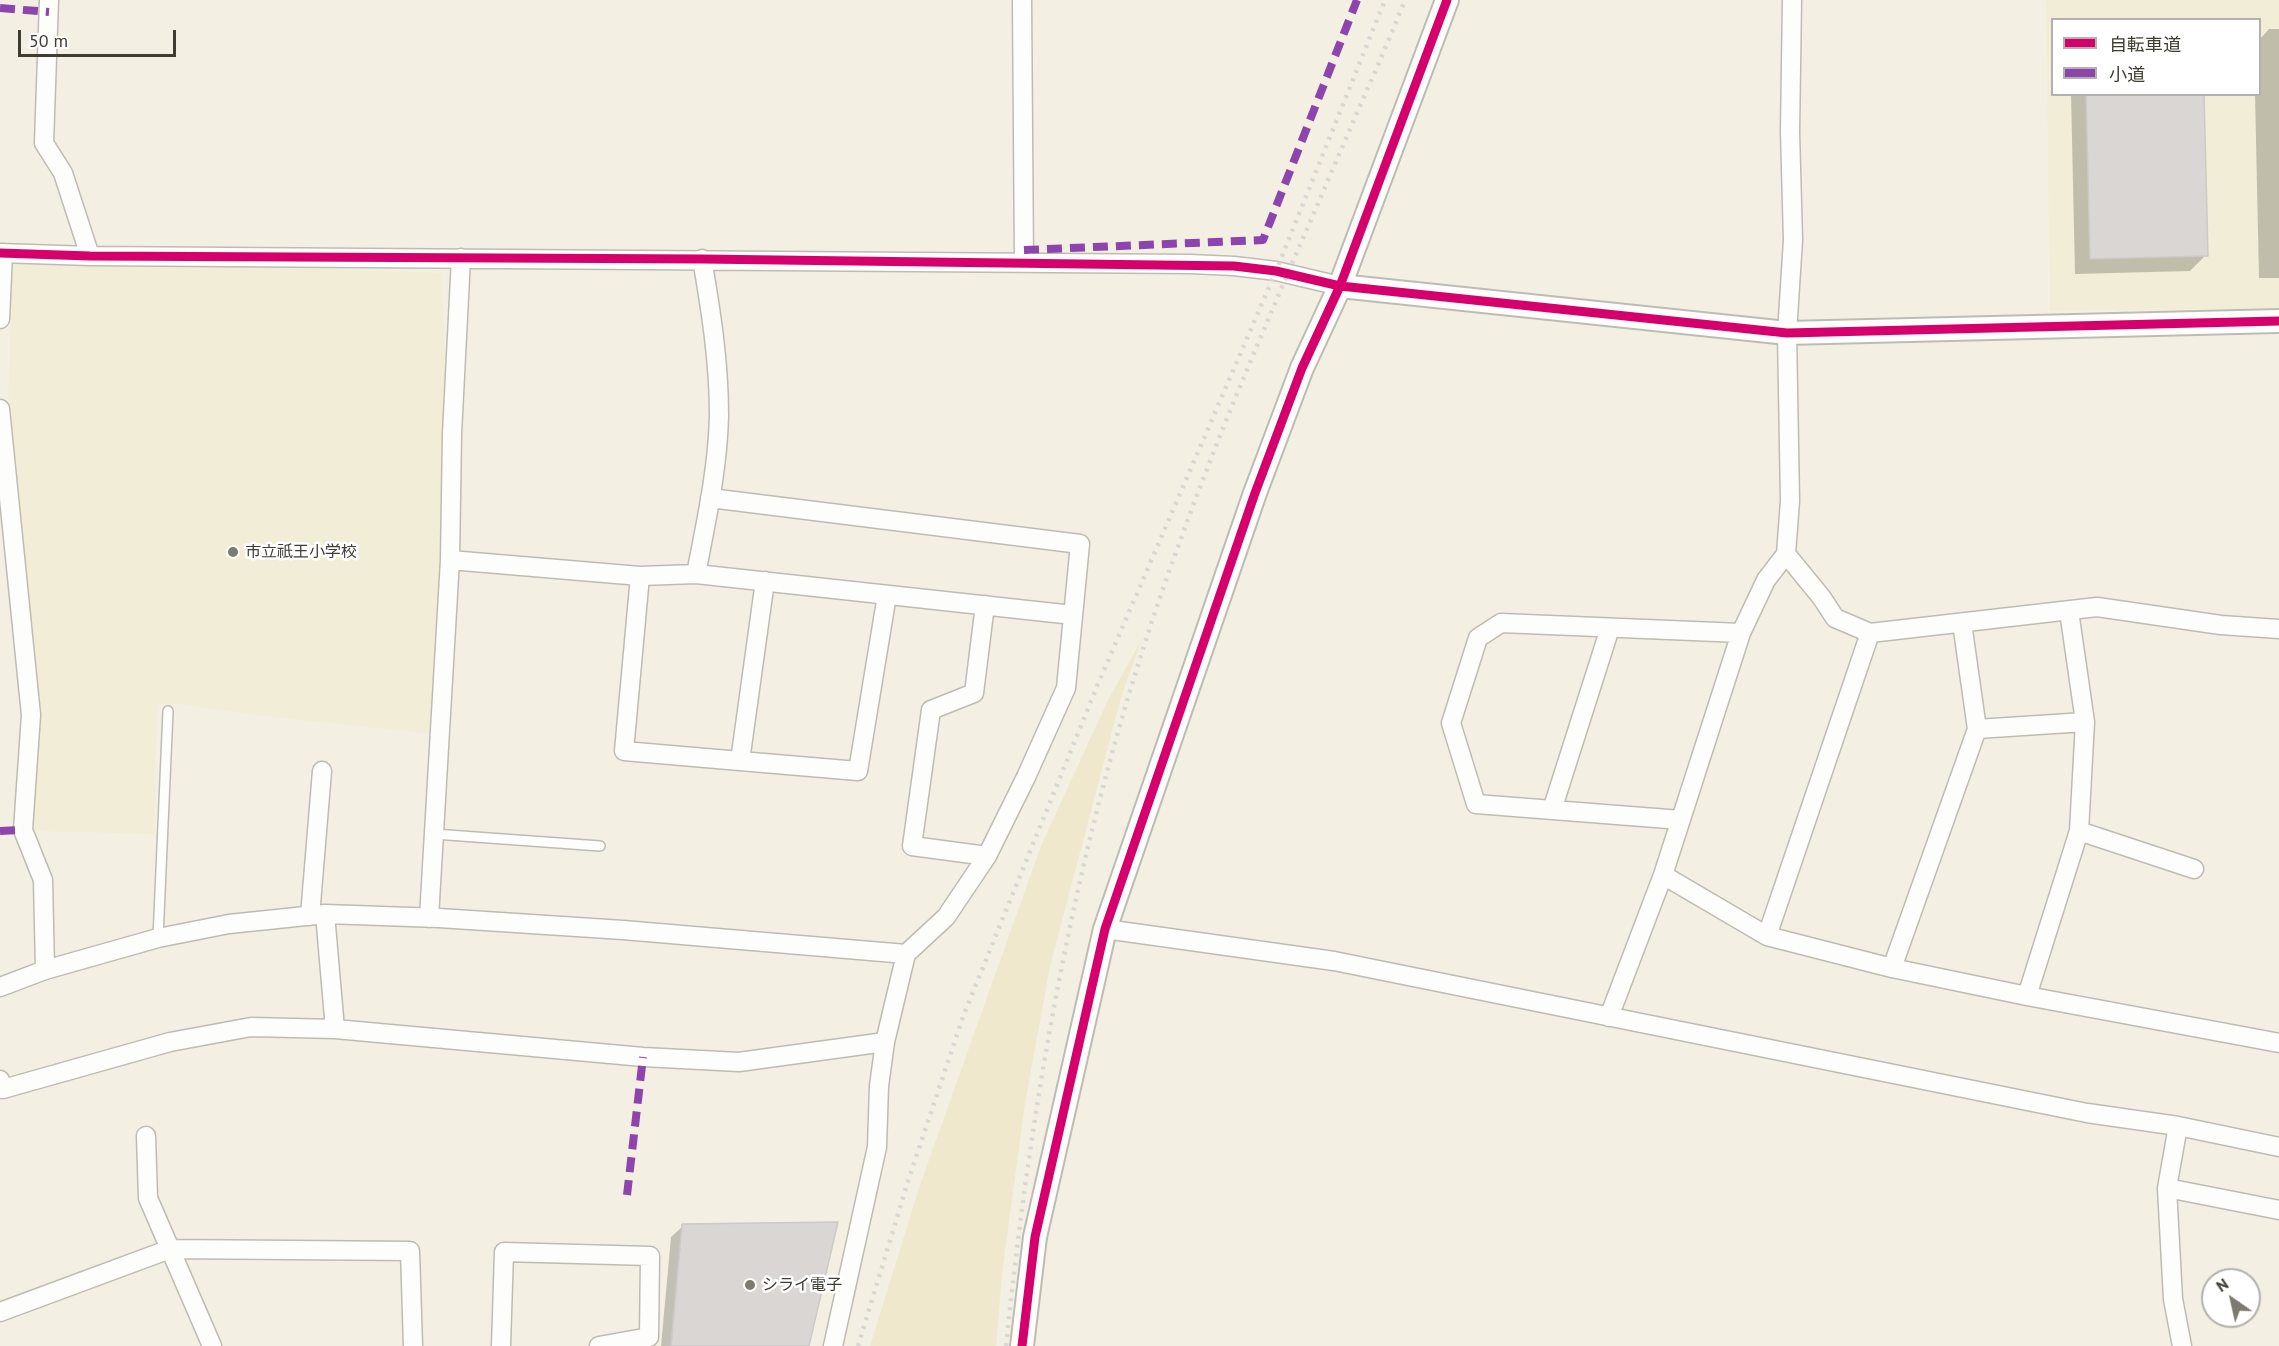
<!DOCTYPE html>
<html>
<head>
<meta charset="utf-8">
<style>
  body { margin:0 }
  #map { position:relative; width:2279px; height:1346px; overflow:hidden; background:#f3f0e3; font-family:"PT Sans","Noto Sans JP",sans-serif }
  canvas { display:block }
  .legend { position:absolute; left:2051px; top:18px; width:210px; height:78px; box-sizing:border-box; background:#fff; border:2px solid #b2b1ad; margin:0; padding:8px 10px; list-style:none; font-size:18px; color:#3e3c33 }
  .legend li { display:flex; align-items:center; gap:12px; height:30px }
  .legend b { width:30px; border:2px solid #b2b1ad }
  .north { position:absolute; left:2201px; top:1268px; width:60px; height:60px; box-sizing:border-box; background:#fff; border:2px solid #b2b1ad; border-radius:50%; rotate:326deg; font-size:16px; font-weight:700; line-height:24px; text-align:center; color:#3e3c33 }
  .north::after { content:''; display:block; margin:auto; width:21px; height:27px; background:#7d7b71; clip-path:polygon(50% 0,100% 100%,50% 72%,0 100%) }
  .scale { position:absolute; left:18px; top:30px; width:158px; height:27px; box-sizing:border-box; border:3px solid #3e3c33; border-top:0; padding-left:8px; font-size:18px; line-height:21px; white-space:nowrap; color:#3e3c33; -webkit-text-stroke:4px #fff; paint-order:stroke }
</style>
</head>
<body>
<div id="map">
<canvas width="2279" height="1346"></canvas>
<ul class="legend">
<li><b style="height:8px;background:#d6006c"></b>自転車道</li>
<li><b style="height:8px;background:#8e44ad"></b>小道</li>
</ul>
<div class="north">N</div>
<div class="scale">50 m</div>
</div>
<script>
const g = document.querySelector('canvas').getContext('2d');
g.lineJoin = 'round';
function fill(path, color) { g.fillStyle = color; g.fill(path, 'evenodd'); }
function stroke(path, color, width, dash) { g.strokeStyle = color; g.lineWidth = width; g.lineCap = dash ? 'butt' : 'round'; g.setLineDash(dash || []); g.stroke(path); }
function drawText(font, color, halo, rows, align = 'center') {
  g.font = font + ' "PT Sans","Noto Sans JP",sans-serif'; g.lineWidth = 5; g.setLineDash([]); g.textBaseline = 'middle'; g.strokeStyle = halo; g.fillStyle = color; for (const [text, x, y, turn = 0] of rows) {
    g.save(); g.translate(x, y); g.rotate((+turn || 0) * Math.PI / 180); g.textAlign = isNaN(turn) ? turn : align; if (halo) g.strokeText(text, 0, 0); g.fillText(text, 0, 0); g.restore();
  }
}
const built = new Path2D(`
  M2046,0H2279V308L2050,311ZM2052,20H2260V94H2052Z
  M20,258L442,273L447,428L433,734L271,717L179,704L157,705L155,834L34,831L38,675L8,415L12,265Z`);
const green = new Path2D(`
  M1142,639L1122,694L1050,966L1025,1103L1002,1274L996,1346H870L920,1185L1041,846L1108,700Z`);
const shadow = new Path2D(`
  M2269,29H2279V278H2259L2255,94H2260V39Z
  M2071,94H2202L2206,255L2190,271L2075,274Z
  M683,1226L808,1346H661L671,1237Z`);
const building = new Path2D(`
  M2086,94H2204L2208,256L2090,259Z
  M838,1222L809,1346H671L682,1224Z`);
const service = new Path2D(`
  M434,834L600,846
  M158,938L168,711`);
const minor = new Path2D(`
  M49,0L44,143L63,173L90,256
  M1022,0L1024,263
  M0,253L90,256L1190,264L1234,266L1276,271L1340,286
  M0,319L3,253
  M0,409L31,715L23,830L43,880L45,970
  M710,498L1080,544L1066,688L1026,777L987,856L946,917L906,954
  M1786,554L1822,598L1835,618L1870,633L2097,607L2221,625L2279,629
  M450,560L640,576L696,574L1073,615
  M696,574C706,522 718,468 719,415C719,362 711,311 702,259
  M640,576L624,751L740,761L765,581
  M985,605L974,693L931,710L912,846L987,856
  M1977,729L2085,722
  M740,761L858,771L887,595
  M1552,810L1610,628
  M1681,820L1476,804L1451,723L1478,638L1501,623L1741,633
  M2079,831L2194,869
  M1663,875L1767,936L1892,968L2027,996L2279,1043
  M325,914L335,1029
  M310,916L322,771
  M429,918L450,560L452,434L461,258
  M1105,929L1334,961L2087,1113L2178,1126L2279,1147
  M1767,936L1870,633
  M1892,968L1977,729L1962,623
  M0,987L45,970L158,938L229,924L325,914L439,918L623,930L906,954L885,1042L879,1086L877,1147L833,1346
  M2027,996L2079,831L2085,722L2069,611
  M1609,1017L1663,875L1741,633L1766,580L1786,554L1790,501L1787,333L1793,240L1790,132L1792,0
  M0,1080L3,1089L170,1042L251,1027L335,1029L643,1057L739,1062L885,1042
  M2178,1126L2167,1188L2173,1299L2182,1346
  M146,1136L148,1198L212,1346
  M2167,1188L2279,1210
  M0,1312L170,1249L410,1251L413,1346
  M501,1346L504,1252L650,1256L649,1337L599,1346`);
const tertiary = new Path2D(`
  M1340,286L1787,333L2279,321
  M1022,1346L1035,1237L1105,929L1255,493L1302,368L1340,286L1447,0`);
const rail = new Path2D(`
  M858,1346L909,1178L964,1014L1098,684L1276,271L1385,0
  M1006,1346C1034,1073 1084,802 1179,544C1227,410 1285,281 1341,150C1362,100 1385,51 1405,0`);
const quiet = new Path2D(`
  M0,8L49,12
  M1024,250L1263,240L1357,0
  M0,831L23,830
  M627,1195L643,1057`);
const cycleway = new Path2D(`
  M0,253L90,256L702,259L1234,266L1276,271L1340,286L1787,333L2279,321
  M1022,1346L1035,1237L1105,929L1255,493L1302,368L1340,286L1447,0`);
const markers = [
  [233,552,6,"#7d7b71"],
  [750,1285,6,"#7d7b71"]
];
const poiNames = [
  ["市立祇王小学校",245,552],
  ["シライ電子",762,1285]
];
fill(built, '#f2edd6');
fill(green, '#efe8cc');
fill(shadow, '#0003');
fill(building, '#d9d6d4');
stroke(building, '#ccc9c7', 1.5);
stroke(service, '#bebcb2', 12);
stroke(minor, '#bebcb2', 21);
stroke(tertiary, '#bebcb2', 26);
stroke(service, '#fdfdfb', 9);
stroke(minor, '#fdfdfb', 18);
stroke(tertiary, '#fdfdfb', 22);
stroke(rail, '#d8d7d4', 4.5, [3, 6]);
stroke(quiet, '#8e44ad', 8, [15, 8]);
stroke(cycleway, '#d6006c', 9);
for (const [x, y, r, color] of markers) { const dot = new Path2D(); dot.arc(x, y, r, 0, 2 * Math.PI); g.fillStyle = color; g.fill(dot); stroke(dot, '#fff', 2); }
drawText('16px', '#3e3c33', '#fff', poiNames, 'left');
</script>
</body>
</html>
